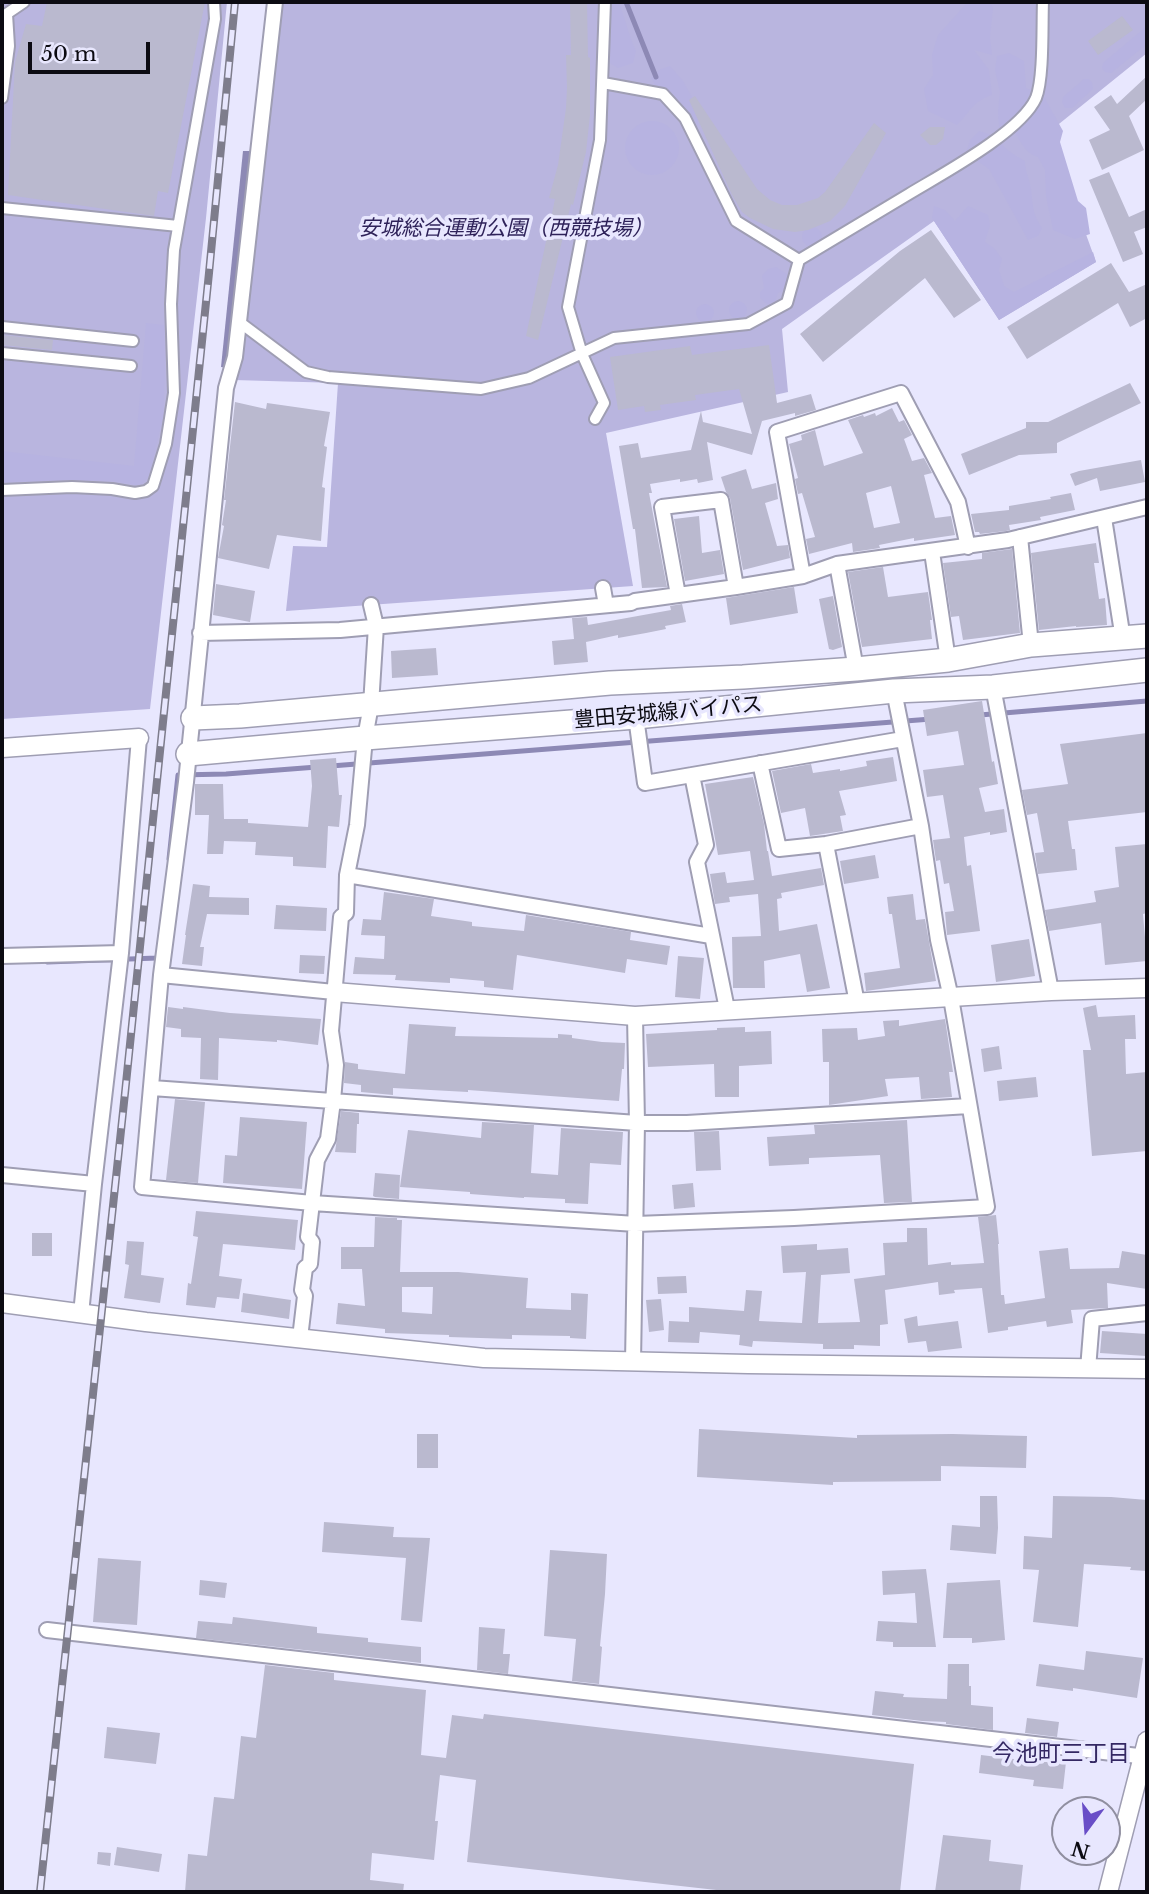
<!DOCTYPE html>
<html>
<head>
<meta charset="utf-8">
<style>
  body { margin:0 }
  #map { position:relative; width:1149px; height:1894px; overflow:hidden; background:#e8e7fe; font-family:"Libre Baskerville",serif }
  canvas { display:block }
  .frame { position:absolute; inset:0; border:4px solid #0c0b12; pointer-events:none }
  .north { position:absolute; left:1051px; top:1796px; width:70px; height:70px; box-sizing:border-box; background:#e8e7fe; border:2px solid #908fa0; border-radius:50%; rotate:196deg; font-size:19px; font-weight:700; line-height:28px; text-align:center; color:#0c0b12 }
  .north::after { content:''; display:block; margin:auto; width:24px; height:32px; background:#694ec7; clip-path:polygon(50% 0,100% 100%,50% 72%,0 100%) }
  .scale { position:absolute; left:28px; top:42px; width:122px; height:32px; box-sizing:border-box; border:4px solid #0c0b12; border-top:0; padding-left:9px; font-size:21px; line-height:24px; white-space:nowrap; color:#0c0b12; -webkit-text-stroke:5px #e8e7fe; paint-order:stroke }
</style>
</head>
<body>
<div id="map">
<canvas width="1149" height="1894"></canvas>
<div class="frame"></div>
<div class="north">N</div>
<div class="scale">50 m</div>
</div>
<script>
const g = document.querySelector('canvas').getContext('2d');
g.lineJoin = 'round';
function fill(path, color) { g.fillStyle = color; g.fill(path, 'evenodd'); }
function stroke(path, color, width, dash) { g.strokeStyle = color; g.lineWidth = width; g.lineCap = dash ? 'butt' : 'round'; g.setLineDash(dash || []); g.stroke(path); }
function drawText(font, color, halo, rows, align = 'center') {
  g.font = font + ' "Libre Baskerville","Noto Sans JP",serif'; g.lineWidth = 7; g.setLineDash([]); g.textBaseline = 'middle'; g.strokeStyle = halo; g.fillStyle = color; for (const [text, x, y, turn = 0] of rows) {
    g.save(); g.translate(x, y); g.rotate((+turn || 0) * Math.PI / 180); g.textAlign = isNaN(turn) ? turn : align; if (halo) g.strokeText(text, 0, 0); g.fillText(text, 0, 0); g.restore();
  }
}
const green = new Path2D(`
  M2,2H227L206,218L150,709L2,719Z
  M277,2H1147V53L1049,132L1096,262L999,320L934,221L782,329L788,392L606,433L633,586L286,611L293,546L327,547L338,383L234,380Z`);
const forest = new Path2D(`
  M609,2H618C626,18 628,35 636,51L633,63L618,68L608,62Z
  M968,2H990L993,8L990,37L992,55L974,50L989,70L992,95C972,102 971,111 957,125L928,111L924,89L933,75L932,55L938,35Z
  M1147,26V44L1111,73L1105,72L1102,68L1103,63Z
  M1009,53L1024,61L1026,88L1043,95L1063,131L1060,142L1078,201L1086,208L1090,234L1075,239L1053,230L1046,196L1045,170L1038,157C1026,154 1020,141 1014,131L999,128L998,111L1000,92L995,70L997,56Z
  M670,66L683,81L698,108V131L687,130L678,106L657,88L651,78L661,69Z
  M1084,79H1089L1092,82L1093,89L1072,108H1065L1062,102L1063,97Z
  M625 148a27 27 0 1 1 54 0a27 27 0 1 1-54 0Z
  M979,131C998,136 996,140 1009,151C1014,155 1020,158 1025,161C1025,170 1028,176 1030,184C1034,203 1030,210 1042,228L1038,236L1028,240L989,169L966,153L970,140Z
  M934,206L945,210L955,221L968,206L988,215L990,225L985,242L994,248L1002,259L999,270L1004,286L1014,292L1093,252L1096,262L999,320L932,218Z
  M802 237a10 10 0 1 1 20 0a10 10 0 1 1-20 0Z
  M776,267L787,274C789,283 787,289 778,293L775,302L767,304L760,298V292L764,288L762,276L768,269Z
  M729 310a9 9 0 1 1 18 0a9 9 0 1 1-18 0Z
  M696 313a9 9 0 1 1 18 0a9 9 0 1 1-18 0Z
  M146,323L164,325L165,373L163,417L149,476L142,484L136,485L115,481L68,480L2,482V451L134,466Z`);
const water = new Path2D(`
  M243,151H251L228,368L221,367Z`);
const stream = new Path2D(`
  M626,2L656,77
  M980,715L1147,701
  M331,766L931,719
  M169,859L178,775L226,774L317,767
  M47,962L157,958L158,952`);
const building = new Path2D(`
  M47,2H205L168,193L158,191L154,216L8,195L15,62L26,24L42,26Z
  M570,2H587L588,57L590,58V115L586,152L573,205L571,204L538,340L526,336L555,199L549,198L558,165L566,108L567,88L566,55H571Z
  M1122,16L1133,30L1098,55L1088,41Z
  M1147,76V99L1129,116L1144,150L1102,170L1089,140L1110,130L1094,107L1111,95L1117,104Z
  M695,96L757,189L770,200L782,205H797L818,198L825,192L874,123L886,133L845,206L830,221L808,230L795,232L773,229L750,218L742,212L732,195L689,100Z
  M930,127H945L943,139L936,145H930L920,135Z
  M1109,172L1129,217L1147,209V227L1134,232L1143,254L1123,262L1089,180Z
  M931,230L981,300L954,318L925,278L823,362L800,334L900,251Z
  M1111,263L1129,292L1147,284V318L1130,327L1118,303L1027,359L1007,327Z
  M2,335L53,340L52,350L2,345Z
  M769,345L777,403L811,394L816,410L795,416V413L762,421L752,455L707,442L713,480L698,483L697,479L680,482V479L650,484L652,493H649L667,587L642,588L635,529H633L619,446L638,443L641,458L691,450L701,411L703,422L752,434L739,389L695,395L696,400L660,405L661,410L645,412L644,406L618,410L610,357L690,346L692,355Z
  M1130,383L1141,403L1057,443V453L1019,455L969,475L961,454L1026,428V422H1048Z
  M235,402L266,409L267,403L330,412L324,446L327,447L322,487L325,488L321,541L277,535L269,569L218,558L224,526L222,525L226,500H224Z
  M892,408L899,422L904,420L912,435L904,439L912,461L924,458L932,473L924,475L935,518L951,516L955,535L914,541V538L879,545L880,548L853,552L852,543L809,554L806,539L815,537L802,493L798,494L795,479L798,478L789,444L802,440L801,435L815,430L824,466L863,453L848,420L863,415L864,417L875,413L876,416ZM891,486L900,523L874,528L866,493Z
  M1141,460L1145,482L1100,491L1097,478L1075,486L1070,474L1079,471Z
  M746,469L752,489L776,483L778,499L765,503L777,546L788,545L790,558L743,570L730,498L726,492L721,477Z
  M1071,493L1075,510L1040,517L1041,520L1009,525L1010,530L1006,531L980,534L979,532H975L971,514L1009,510V506L1051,499L1050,497Z
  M699,516L702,553L720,550L724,574L685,581L674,519Z
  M1096,543L1099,563H1094L1099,599L1105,598L1107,625L1076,627V626L1039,630L1031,553Z
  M1012,549L1020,633L963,640L959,616L951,617L943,563L982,559V553Z
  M883,567L888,597L928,592L932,620H930L932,639L862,647L848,572Z
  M216,584L255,591L250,622L213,615Z
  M794,587L798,613L730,625L726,598Z
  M833,596L842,647L833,650L829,649L819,599Z
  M682,604L686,622L665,626L666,629L646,633L618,638V635L586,642L588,662L554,665L552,641L574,639L572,618L587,617L588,625L671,610L670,606Z
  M436,648L438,675L392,678L391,651Z
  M982,701L992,762L994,761L998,784L979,788L985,812L1004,809L1007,832L990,835V832L964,837L967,866L971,865L980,931L947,935L945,912L954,911L949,883L944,884L940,860L936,861L933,840L950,838L943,795L927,797L923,770L964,765L958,731L927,736L923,710Z
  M1147,733V812L1068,821L1072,849H1075L1077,870L1038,874L1035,853L1044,852L1037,813L1027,815L1022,790L1068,784L1060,744Z
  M893,757L897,781L839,791L846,815L840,816L843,831L810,836L805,808L781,813L772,771L811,764L813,773L840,769V771L867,766L866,761Z
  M336,758L339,795H342L339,827L328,826L326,868L293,866V857L255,855L256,842L224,841L223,854H207L209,815H195V784H223L224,819H248V823L308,827L312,786L310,760Z
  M753,777L764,824L767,851H768L772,876L821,868L824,885L781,893L782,898L777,899L779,931L817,924L830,988L807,992L800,954L764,961L765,988H733L732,937L761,936L758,894L729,897L730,902L715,904L710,874L725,872L727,883L754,880L750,851L718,855L705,784Z
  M1147,844V913L1143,914L1147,961L1105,965L1101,923L1049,931L1045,910L1096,902L1094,891L1119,887L1115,847Z
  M875,855L879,878L844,884L840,861Z
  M193,884L210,886L209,897L249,898V915L207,914L200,947H204L202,966L182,964L186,935H185Z
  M384,892L434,899L431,916L472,922V926L524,931L526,915L631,932L630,940L670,946L667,965L627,959L625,973L517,955L513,990L484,987V981L450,978V983L395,980L396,975L353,974L355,957L384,959L385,936L361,935L363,919L381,920Z
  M913,894L916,920L925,919L936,981L866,991L864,973L900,968L892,914H889L887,897Z
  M276,905L327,908L326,931L274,929Z
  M1029,939L1035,976L996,982L991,945Z
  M300,955L325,956L324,974L299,973Z
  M678,956L704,958L700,999L675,997Z
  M1096,1005L1098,1017L1135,1015L1136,1039H1125L1126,1074L1147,1072V1151L1092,1156L1083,1050H1091L1083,1008Z
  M168,1007L183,1009V1007L230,1013L321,1019L318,1045L277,1040V1042L219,1038L218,1080L200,1079L201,1038L181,1037V1029L166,1027Z
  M945,1019L953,1072H949L952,1097L921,1099L919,1077L885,1079L888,1096L829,1105V1062H823L822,1029L857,1028L858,1040L885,1036L883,1021L899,1020V1026Z
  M409,1024L456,1027L455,1036L558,1038V1034L572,1035V1038L602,1042L625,1043L624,1069H622L619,1101L468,1090V1092L393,1088V1095L361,1092V1085L344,1083L345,1062L358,1064V1069L405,1074Z
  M745,1027V1032L771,1031L772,1064L739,1066V1097H715L714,1064L648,1067L646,1034L717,1030V1028Z
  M999,1046L1002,1069L984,1072L981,1049Z
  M1036,1077L1038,1097L999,1101L997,1081Z
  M175,1099L205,1102L198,1183L166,1180Z
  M341,1111L359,1113V1124H357L356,1153L335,1152Z
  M240,1117L307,1122L302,1189L223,1183L225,1155L237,1156Z
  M907,1120L912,1202L884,1203L880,1155L809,1158V1164L769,1166L767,1137L815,1134L814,1125Z
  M482,1122L534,1125L531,1173L558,1175L561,1128L623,1132L621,1165L590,1163L588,1204L565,1203V1199L524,1197V1198L470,1194V1192L400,1187L408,1130L481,1138Z
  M719,1131L721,1170L696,1171L694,1132Z
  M375,1173L400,1175L399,1199L375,1197L373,1196Z
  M693,1183L695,1207L674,1209L672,1185Z
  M196,1211L298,1220L295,1250L223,1244L219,1276L242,1279L239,1299L217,1297L215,1308L186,1305L188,1283L191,1284L198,1237L193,1236Z
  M996,1215L999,1244H998L1001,1295H1004L1005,1304L1045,1298L1039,1251L1068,1248L1070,1269L1119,1268L1122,1251L1147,1255V1289L1107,1283L1108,1308L1071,1310L1073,1323L1047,1327L1046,1321L1008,1327V1330L988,1333L982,1288L954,1290L955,1293L939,1295L938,1282L885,1290L888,1324L880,1325V1346L854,1345V1349H823V1344L753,1341L752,1347L739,1345L740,1335L700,1332L699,1343L668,1342L669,1321L689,1322V1307L744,1311L746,1290L762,1291L759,1321L802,1323L806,1272L783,1273L781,1246L817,1244V1250L848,1248L850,1273L821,1275L818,1323L860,1322L854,1279L885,1275L883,1243L907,1242V1228H927L928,1265L951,1262V1265L984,1263L978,1217Z
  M375,1217L397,1218V1220H402L400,1272H458L528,1278L526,1308L571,1310V1293L588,1294L586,1339L570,1338V1336L512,1335V1339L449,1337V1335L385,1333V1329L336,1324L338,1303L365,1306L362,1269H341V1247H374ZM402,1287H433L432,1314L402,1312Z
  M32,1233H52V1256H32Z
  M127,1241L144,1242L141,1275L164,1278L160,1303L124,1298L129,1265L125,1264Z
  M686,1276L687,1293L658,1294L657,1277Z
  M243,1293L291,1300L289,1319L241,1312Z
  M661,1299L664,1330L649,1332L646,1300Z
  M917,1316L918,1326L958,1321L962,1348L928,1352L926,1341L908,1343L904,1319Z
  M1102,1331L1147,1334L1146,1356L1100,1353Z
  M699,1429L857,1438V1435L953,1434L1027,1436L1026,1468L941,1466V1481L833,1482V1485L697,1477Z
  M417,1434H438V1468H417Z
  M980,1496H997L998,1528L996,1554L950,1550L952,1525L980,1527Z
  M1053,1496L1111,1497L1147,1500V1571L1130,1570L1131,1567L1084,1564L1078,1627L1033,1622L1039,1570L1023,1569L1024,1536L1052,1538Z
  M324,1522L394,1527L393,1537L430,1538L422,1622L401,1620L406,1558L322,1552Z
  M550,1550L607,1554L605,1594L600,1646L602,1647L599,1684L572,1681L576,1639L544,1636Z
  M98,1558L141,1561L137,1625L93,1622Z
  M926,1569L936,1647H893V1642L876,1641L878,1621L917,1623L915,1593L883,1595L882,1571Z
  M200,1580L227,1583L225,1598L199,1595Z
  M1000,1580L1005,1640L972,1643V1638H943L947,1583Z
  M233,1617L317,1627V1633L368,1638V1642L421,1647V1663L196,1638L198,1621L232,1624Z
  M479,1627L505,1629L503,1654H510L508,1674L477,1670Z
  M1086,1651L1143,1658L1137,1698L1073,1688V1691L1036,1686L1039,1664L1084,1670Z
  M948,1664H969V1686H971V1705L993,1707V1730L946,1724V1722L922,1721L872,1715L875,1691L904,1694L903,1697L947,1699Z
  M265,1665L334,1673V1680L426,1690L421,1755L446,1758L452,1715L483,1719L484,1714L914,1764L900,1892H734L467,1862L476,1780L440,1775L435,1821H438L434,1860L372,1853L370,1880L404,1884L403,1892H185L188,1854L207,1856L214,1797L234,1799L241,1736L256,1738Z
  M1027,1718L1059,1722L1057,1737L1025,1733Z
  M107,1727L160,1733L156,1764L104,1758Z
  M1023,1752L1055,1756V1761L1066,1762L1063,1789L1033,1786L1034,1780L979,1773L981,1755L1022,1760Z
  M943,1835L991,1840L989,1861L1023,1865L1020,1892H935Z
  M117,1847L162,1854L159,1872L114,1865Z
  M98,1852L111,1853L110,1866L97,1864Z`);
const pedestrian = new Path2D(`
  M2,17L24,2
  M603,83L663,94L685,118L736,221L799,260
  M2,98L9,46L7,14
  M2,208L178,226
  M242,324L306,372L328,377L481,389L529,378L614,338L748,324L787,303L799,260C836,238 872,216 909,194C942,174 1021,132 1036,98C1044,78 1042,25 1043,2
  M2,327L133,341
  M2,353L131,366
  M595,419L604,403L582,354L568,307L600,140L605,2
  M2,490L72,487L112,489L135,493L146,491L153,486L166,444L174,393L171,304L174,250L215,19L214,2`);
const minor = new Path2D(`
  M275,2L235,357L226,388L186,782L161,975L142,1187L312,1203L636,1224L794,1218L987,1207L951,998L938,940L921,826L894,691
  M1104,518L1123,639
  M1020,537L1031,645
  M932,552L948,660
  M837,564L856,669
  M803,576L777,432L901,393L958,502L968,547
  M603,588L606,605
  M678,595L662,507L721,500L736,587
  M200,633L340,630L631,603L635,601L736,587L803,576L837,564L1008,540L1147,507
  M993,687L1051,991
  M636,717L645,783L903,739
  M760,763L779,849L826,844
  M692,775L706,845L697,862L727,1009
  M347,875L711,936
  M2,956L121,953
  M161,975L334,992
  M857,1003L826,844L921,826
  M152,1088L637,1123H687L969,1106
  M2,1175L94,1184
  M81,1314L94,1184L121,953L139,738
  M300,1338L305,1296L302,1290L305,1268L310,1264L312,1242L308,1237L317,1160L328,1139L333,1101L336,1065L331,1031L341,917L346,913L347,875L357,825L365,738L371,705L376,626L371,605
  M633,1362L637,1123L635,1016
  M1088,1369L1092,1319L1147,1313
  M47,1630L1147,1757`);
const tertiary = new Path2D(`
  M2,748L139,738
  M334,992L635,1016L1051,991L1147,988
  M2,1303L146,1322L484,1358L748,1364L1147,1369
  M1108,1892L1147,1741`);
const primary = new Path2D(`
  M193,718L240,716L610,683L743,677L856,669L948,660L1031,645L1147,636
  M188,754L365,738L636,717L894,691L993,687L1147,670`);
const rail = new Path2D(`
  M40,1892L125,1093L209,273L235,2`);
const parkNames = [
  ["安城総合運動公園（西競技場）",506,229]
];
const streetNames = [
  ["豊田安城線バイパス",668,713,-5]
];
const neighbourhoodNames = [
  ["今池町三丁目",1061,1755]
];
fill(green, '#b9b5df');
fill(forest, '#b7b3e1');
fill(water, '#8d89b5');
stroke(stream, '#8d89b5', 5);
fill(building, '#bab9cf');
stroke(pedestrian, '#9f9eb3', 14);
stroke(minor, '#9f9eb3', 18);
stroke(tertiary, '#9f9eb3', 21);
stroke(primary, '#9f9eb3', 26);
stroke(pedestrian, '#fff', 10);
stroke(minor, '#fff', 14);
stroke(tertiary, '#fff', 18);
stroke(primary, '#fff', 23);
stroke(rail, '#7e7d8c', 8);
stroke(rail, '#e8e7fe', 5, [16]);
drawText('italic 21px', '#2e2259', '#e8e7fe', parkNames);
drawText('21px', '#0c0b12', '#e8e7fe', streetNames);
drawText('23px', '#342863', '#e8e7fe', neighbourhoodNames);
</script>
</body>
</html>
